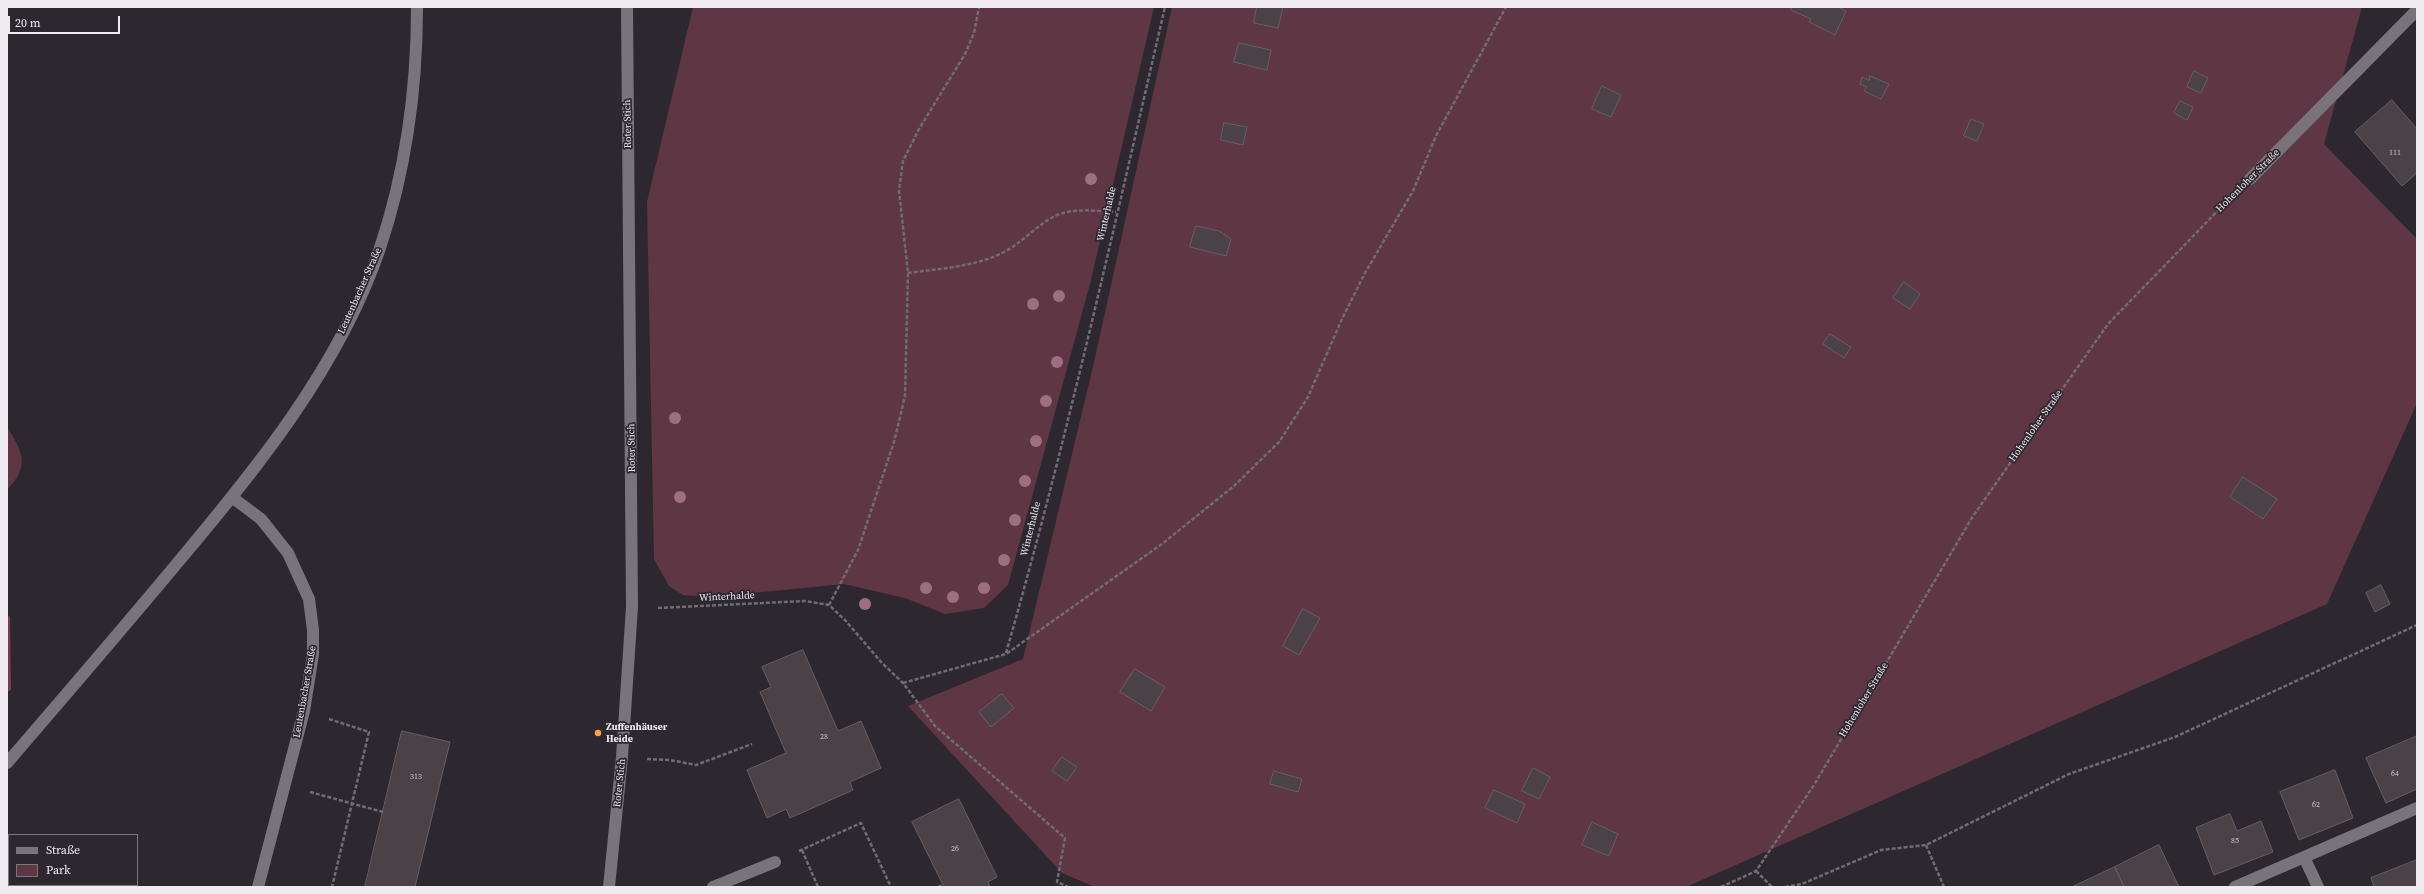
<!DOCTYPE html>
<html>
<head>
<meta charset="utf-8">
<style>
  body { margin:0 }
  #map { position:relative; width:2424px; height:894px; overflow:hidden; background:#2d2830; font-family:"Source Serif 4",serif }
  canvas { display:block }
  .frame { position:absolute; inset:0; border:8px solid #efebf1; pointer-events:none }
  .legend { position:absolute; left:8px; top:834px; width:130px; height:52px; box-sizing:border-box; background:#2d2830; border:1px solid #7b767d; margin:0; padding:5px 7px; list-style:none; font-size:12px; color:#efebf1 }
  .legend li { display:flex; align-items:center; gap:8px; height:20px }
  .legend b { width:20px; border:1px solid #7b767d }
  .scale { position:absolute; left:8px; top:16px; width:112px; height:18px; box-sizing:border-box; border:2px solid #efebf1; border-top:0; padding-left:5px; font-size:12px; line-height:14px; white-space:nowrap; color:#efebf1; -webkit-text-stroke:3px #2d2830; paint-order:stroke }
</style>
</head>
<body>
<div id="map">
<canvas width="2424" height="894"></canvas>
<div class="frame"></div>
<ul class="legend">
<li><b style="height:5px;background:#79737c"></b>Straße</li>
<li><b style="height:11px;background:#5f3643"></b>Park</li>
</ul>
<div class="scale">20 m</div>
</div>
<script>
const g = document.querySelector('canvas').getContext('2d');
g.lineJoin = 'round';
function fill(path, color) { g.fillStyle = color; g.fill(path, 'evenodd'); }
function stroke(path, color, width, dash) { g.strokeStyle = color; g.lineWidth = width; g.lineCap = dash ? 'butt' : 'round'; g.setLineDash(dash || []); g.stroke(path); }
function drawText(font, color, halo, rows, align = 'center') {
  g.font = font + ' "Source Serif 4",serif'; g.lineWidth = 3.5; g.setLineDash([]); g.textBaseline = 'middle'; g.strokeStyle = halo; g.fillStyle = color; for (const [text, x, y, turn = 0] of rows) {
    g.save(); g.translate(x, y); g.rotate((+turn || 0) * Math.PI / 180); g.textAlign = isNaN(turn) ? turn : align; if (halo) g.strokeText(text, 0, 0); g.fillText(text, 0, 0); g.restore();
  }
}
const green = new Path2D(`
  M693,7H1154L1091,280L1008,585L984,608L945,614L905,598L844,584L712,597L683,595L669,586L654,559L647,202Z
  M1172,7H2362L2324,144L2417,239V403L2327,604L1686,887H1095L1062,873L908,706L1023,659L1095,358Z
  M7,427C23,452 30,466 7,490Z`);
const forest = new Path2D(`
  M7,615L10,617L11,690L7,692Z`);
const building = new Path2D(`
  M1257,7H1283L1278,28L1254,23Z
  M1792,7H1838L1846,11L1835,35L1809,22L1811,19L1791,10Z
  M1239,43L1271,50L1267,70L1234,62Z
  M2194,71L2208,78L2201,93L2187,87Z
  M1870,76L1889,84L1881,99L1864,91L1867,87L1860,84L1862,77L1869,80Z
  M1602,86L1621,95L1611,117L1592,109Z
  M2392,100L2417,129V173L2402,186L2355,132Z
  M2180,101L2193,107L2187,120L2174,113Z
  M1971,119L1984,124L1977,141L1964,136Z
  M1224,123L1247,127L1243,145L1221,140Z
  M1196,226L1219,231L1231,239L1226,256L1190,247Z
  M1904,282L1920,294L1910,309L1893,298Z
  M1830,334L1851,347L1844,358L1823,344Z
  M2243,477L2277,499L2263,519L2230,497Z
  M2381,585L2390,604L2375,612L2366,593Z
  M1303,609L1320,618L1299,655L1283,646Z
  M803,650L838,731L861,721L881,768L850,782L853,790L790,818L786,809L767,818L747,770L786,753L760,692L771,687L762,667Z
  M1135,669L1165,687L1151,711L1120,692Z
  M1002,694L1014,708L991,727L979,712Z
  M402,731L450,742L415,887H365Z
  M2417,736V789L2386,803L2366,758Z
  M1062,757L1077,767L1067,781L1052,771Z
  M1533,768L1550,777L1539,799L1522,791Z
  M2335,770L2353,818L2299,840L2280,792Z
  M1274,771L1302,779L1298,792L1270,784Z
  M1494,790L1525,804L1517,823L1485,808Z
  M959,799L997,877L988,882L990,887H944L912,822Z
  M2230,814L2237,831L2261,821L2273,852L2214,875L2196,828Z
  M1592,822L1618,834L1609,856L1582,845Z
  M2159,845L2179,887H2124L2115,867Z
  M2417,860V887H2374L2371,878Z
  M2115,867L2124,887H2072Z`);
const path = new Path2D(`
  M908,273C938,269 970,267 998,255C1019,246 1033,228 1053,217C1071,207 1096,211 1116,212
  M829,605L858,550L894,442L905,396L908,273L899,190L903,161L919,129L965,54L974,33L979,7
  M658,608L805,601L829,605L845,620L882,663L903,683L935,726L1065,838L1057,882L1068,887
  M1006,653C1067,440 1115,223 1165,7
  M903,683L1006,654L1162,544L1234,486L1279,442L1308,397L1342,319L1365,273L1413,191L1436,136L1506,7
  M329,719L369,732L332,887
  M647,759L670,760L696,765L752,744
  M310,792L383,812
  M1926,845L1944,887
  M802,850L818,887
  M799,851L861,823L891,887
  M1756,871L1772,887
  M938,887L943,885
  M1721,887L1756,871L1814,785L1973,516L2108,324L2232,196
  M1785,887L1802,884L1881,850L1926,845L2069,774L2175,737L2417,625`);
const minor = new Path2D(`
  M2250,179L2417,10
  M233,498L261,519L288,553L309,599L313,630V654L304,711L258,887
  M7,763C63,698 119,633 174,567C254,472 340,367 380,248C406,170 417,88 417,7
  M2304,857L2318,887
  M609,887L622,757L632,607L627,7
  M713,887L775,862
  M2235,887L2417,808`);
const trees = [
  [1091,179],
  [1059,296],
  [1033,304],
  [1057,362],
  [1046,401],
  [675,418],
  [1036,441],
  [1025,481],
  [680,497],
  [1015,520],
  [1004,560],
  [926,588],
  [984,588],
  [953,597],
  [865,604]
];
const markers = [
  [598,733,4,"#f3a443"]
];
const numberNames = [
  ["111",2395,153],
  ["28",824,737],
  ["64",2395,774],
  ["313",416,777],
  ["62",2316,805],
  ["85",2235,841],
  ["26",955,849]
];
const streetNames = [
  ["Roter Stich",628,124,-91],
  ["Hohenloher Straße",2248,181,-45],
  ["Winterhalde",1107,214,-77],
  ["Leutenbacher Straße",360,291,-66],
  ["Hohenloher Straße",2036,426,-55],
  ["Roter Stich",632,448,-91],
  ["Winterhalde",1031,529,-76],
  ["Winterhalde",727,597,-3],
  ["Leutenbacher Straße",305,692,-80],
  ["Hohenloher Straße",1864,700,-59],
  ["Roter Stich",620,783,-84]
];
const poiNames = [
  ["Zuffenhäuser",606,727],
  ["Heide",606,739]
];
fill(green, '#5f3643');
fill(forest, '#7a3b50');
fill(building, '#4b4248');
stroke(building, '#675d64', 1);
stroke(path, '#716c73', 2.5, [4, 2]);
stroke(minor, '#79737c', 12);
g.fillStyle = '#9d6f80';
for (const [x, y] of trees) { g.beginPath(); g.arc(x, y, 6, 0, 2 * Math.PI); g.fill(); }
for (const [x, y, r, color] of markers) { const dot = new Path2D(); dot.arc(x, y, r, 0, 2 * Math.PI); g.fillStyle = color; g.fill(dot); stroke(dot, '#2d2830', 1.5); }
drawText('8px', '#c6c1c7', null, numberNames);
drawText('10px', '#efebf1', '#2d2830', streetNames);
drawText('bold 10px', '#efebf1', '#2d2830', poiNames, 'left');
</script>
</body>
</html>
